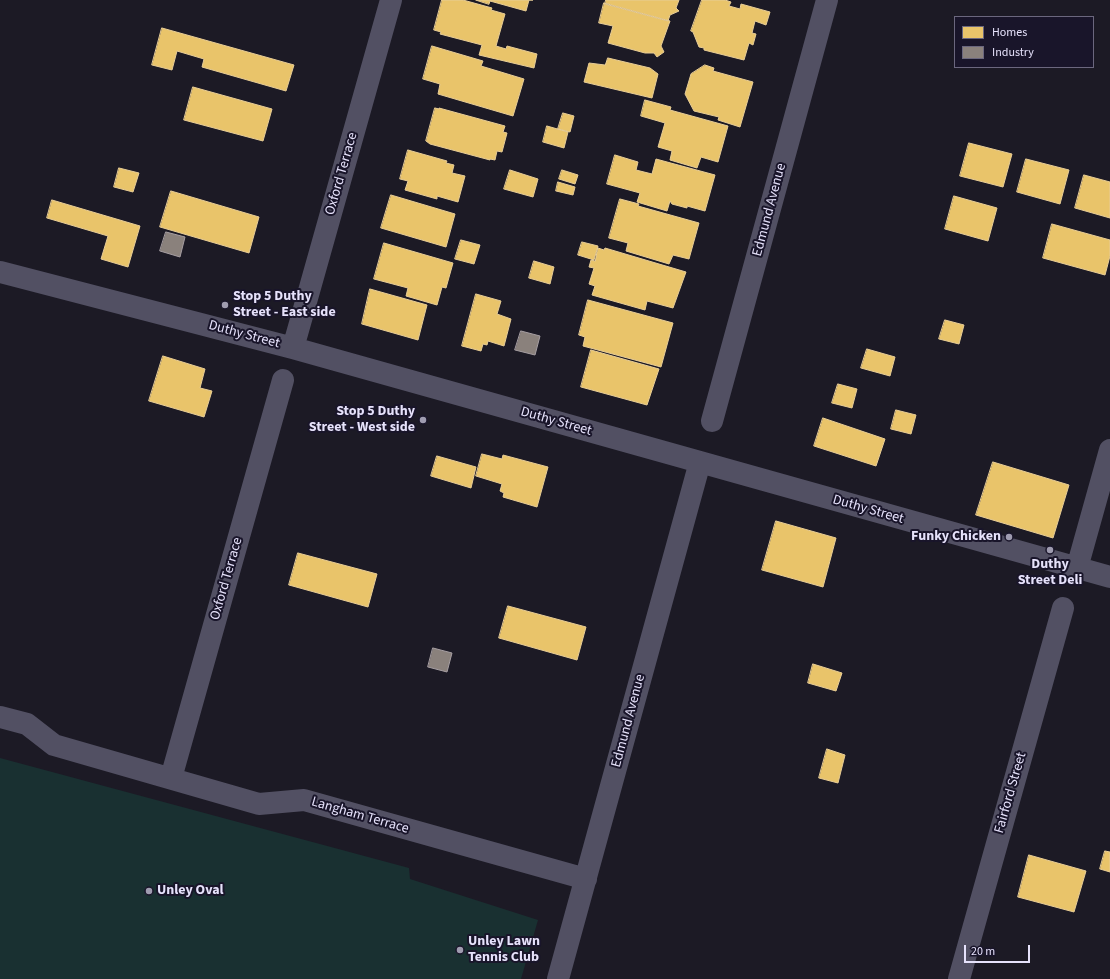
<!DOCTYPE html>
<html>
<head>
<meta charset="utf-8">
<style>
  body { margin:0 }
  #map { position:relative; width:1110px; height:979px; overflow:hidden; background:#1c1a25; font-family:"Source Sans 3",sans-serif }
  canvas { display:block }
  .legend { position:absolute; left:954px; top:16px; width:140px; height:52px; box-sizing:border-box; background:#19152a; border:1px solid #6b677e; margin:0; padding:5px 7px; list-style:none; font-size:12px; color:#e6e2fb }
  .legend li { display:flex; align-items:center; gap:8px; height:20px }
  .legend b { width:20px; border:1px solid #6b677e }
  .scale { position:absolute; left:964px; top:945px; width:66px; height:18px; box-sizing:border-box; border:2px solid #e6e2fb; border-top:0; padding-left:5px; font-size:12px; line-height:14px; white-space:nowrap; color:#e6e2fb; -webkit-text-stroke:3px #19152a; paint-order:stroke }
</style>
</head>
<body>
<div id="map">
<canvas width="1110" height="979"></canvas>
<ul class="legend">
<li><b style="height:11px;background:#e9c46a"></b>Homes</li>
<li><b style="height:11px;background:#8a817c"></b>Industry</li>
</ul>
<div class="scale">20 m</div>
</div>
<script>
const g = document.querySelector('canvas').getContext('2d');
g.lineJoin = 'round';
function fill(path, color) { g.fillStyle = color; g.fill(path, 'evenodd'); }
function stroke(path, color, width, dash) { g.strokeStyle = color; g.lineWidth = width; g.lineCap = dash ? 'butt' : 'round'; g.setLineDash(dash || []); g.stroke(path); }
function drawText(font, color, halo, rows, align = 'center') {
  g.font = font + ' "Source Sans 3",sans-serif'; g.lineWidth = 4; g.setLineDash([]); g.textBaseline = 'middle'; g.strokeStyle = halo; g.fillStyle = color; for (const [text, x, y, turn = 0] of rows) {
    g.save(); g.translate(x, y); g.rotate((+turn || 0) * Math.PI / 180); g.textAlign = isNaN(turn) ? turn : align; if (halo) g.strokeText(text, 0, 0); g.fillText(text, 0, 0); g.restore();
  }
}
const green = new Path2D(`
  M0,758L409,868L410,879L538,920L521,979H0Z`);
const homes = new Path2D(`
  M442,0H463L492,8L491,10L505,14L496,46L506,49L507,46L537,54L534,68L479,55L482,45L440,34L441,32L434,30Z
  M476,0H533H529L526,11L490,1L489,4Z
  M606,0H679L676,8L679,11L670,15L668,21L605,4Z
  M702,0H725L731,2L729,6L740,9L741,4L770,12L766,25L755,21L752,33L756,34L753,45L749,43L744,60L704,50V48L699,47L693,32L691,31Z
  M604,3L670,21L661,46L664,52L657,57L654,53H645L608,43L613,26L599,23Z
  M162,28L294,65L286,91L202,67L204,59L177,51L172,70L152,65Z
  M432,46L483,61L481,66L524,79L513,116L438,94L440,84L423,79Z
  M608,58L650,68L658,74L652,98L584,82L589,63L605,65Z
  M705,65L714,68L713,71L753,82L740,127L718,120L719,117L694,111L685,94L691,74Z
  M193,87L272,109L263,141L184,120Z
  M645,100L671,107L670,110L728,126L718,162L701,157L697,168L670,160L672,151L658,147L665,123L641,116Z
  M435,108L439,109V108L505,126L503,132L507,133L502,152L497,151L495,160L490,159V160L430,144L426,141Z
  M563,113L574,116L570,132L558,129Z
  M547,126L568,132L564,148L543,142Z
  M969,143L1012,154L1003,187L960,176Z
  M408,150L447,161L446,163L454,165L452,173L465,176L458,202L437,196V199L405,190L408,181L400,179Z
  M615,155L638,162L636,170L652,174L656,159L715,175L705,211L687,206V208L672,204L670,201L667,211L637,202L640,193L607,184Z
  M1026,159L1069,170L1060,204L1017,192Z
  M119,168L139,173L133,192L114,187Z
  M510,170L538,179L533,197L504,189Z
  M562,170L578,175L575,184L559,179Z
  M1084,175L1110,182V218L1075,208Z
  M558,182L575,187L573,195L556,191Z
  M171,191L259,217L249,253L160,227Z
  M391,195L455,214L446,247L381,228Z
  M954,196L997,208L988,241L945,229Z
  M620,199L639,204L638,206L699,223L689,259L673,255L669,264L626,251L628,243L609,238Z
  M52,200L140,226L128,267L101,259L108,236L47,218Z
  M1052,224L1110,240V256L1105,275L1043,258Z
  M461,240L480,245L474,264L455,259Z
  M582,242L598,246L594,260L578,255Z
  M384,243L453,263L446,288L442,287L437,305L406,296L408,288L374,279Z
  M598,248L604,250L605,248L686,272L673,308L647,301L645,310L592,295L595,286L589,284L594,268L589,267L591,260L595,261Z
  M534,261L554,267L550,284L529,278Z
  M370,289L427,305L418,340L362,324Z
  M476,294L501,301L497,314L511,319L504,346L488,341L487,345L483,344L481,351L462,346Z
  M588,300L673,323L661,367L583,346L585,337L579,335Z
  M945,320L964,325L959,344L939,339Z
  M867,349L895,357L890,376L861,368Z
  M591,350L659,369L647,405L581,387Z
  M163,356L205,369L200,388L212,391L204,417L149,401Z
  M838,384L857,389L852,408L832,403Z
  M896,410L916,415L911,434L891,429Z
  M823,418L885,439L876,466L814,446Z
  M482,454L502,459L503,455L548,467L537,507L503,497L504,493L500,491L502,484L476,476Z
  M437,456L476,467L471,488L431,476Z
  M993,462L1069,485L1053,538L976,515Z
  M776,521L836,538L823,587L762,570Z
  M298,553L377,574L368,607L289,585Z
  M508,606L586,627L577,660L499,638Z
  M813,664L842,673L836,691L808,683Z
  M827,749L845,755L838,783L819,778Z
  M1105,851L1110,852V872L1100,869Z
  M1029,855L1086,871L1074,912L1018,897Z`);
const industry = new Path2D(`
  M166,232L185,237L180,257L160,251Z
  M521,331L540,336L535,355L515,350Z
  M433,648L452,653L447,672L428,667Z`);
const minor = new Path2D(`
  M0,272L293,348L1110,577
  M293,348L391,0
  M712,421L827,0
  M1077,568L1110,450
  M0,717L27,724L54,745L259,804L304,800L586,879
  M171,778L283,380
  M558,979L700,462
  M959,979L1063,608`);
const markers = [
  [225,305,4,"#9f9cb0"],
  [423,420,4,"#9f9cb0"],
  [1009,537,4,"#9f9cb0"],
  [1050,550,4,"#9f9cb0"],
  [149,891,4,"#9f9cb0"],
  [460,950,4,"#9f9cb0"]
];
const streetNames = [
  ["Oxford Terrace",342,174,-74],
  ["Edmund Avenue",770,210,-75],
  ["Duthy Street",244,335,15],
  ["Duthy Street",556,422,16],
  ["Duthy Street",868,510,16],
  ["Oxford Terrace",227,579,-74],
  ["Edmund Avenue",629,721,-75],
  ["Fairford Street",1011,793,-74],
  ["Langham Terrace",360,816,16]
];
const poiNames = [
  ["Stop 5 Duthy",233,297],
  ["Street - East side",233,313],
  ["Stop 5 Duthy",415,412,"right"],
  ["Street - West side",415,428,"right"],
  ["Funky Chicken",1001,537,"right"],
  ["Duthy",1050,565,"center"],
  ["Street Deli",1050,581,"center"],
  ["Unley Oval",157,891],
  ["Unley Lawn",468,942],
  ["Tennis Club",468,958]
];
fill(green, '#193031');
fill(homes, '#e9c46a');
stroke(homes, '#e8cd96', 1);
fill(industry, '#8a817c');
stroke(industry, '#a69ea2', 1);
stroke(minor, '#525063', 22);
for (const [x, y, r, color] of markers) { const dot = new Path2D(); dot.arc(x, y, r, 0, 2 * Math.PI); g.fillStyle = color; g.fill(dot); stroke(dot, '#19152a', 1.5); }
drawText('14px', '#e6e2fb', '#19152a', streetNames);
drawText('bold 14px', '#e6e2fb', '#19152a', poiNames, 'left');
</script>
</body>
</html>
